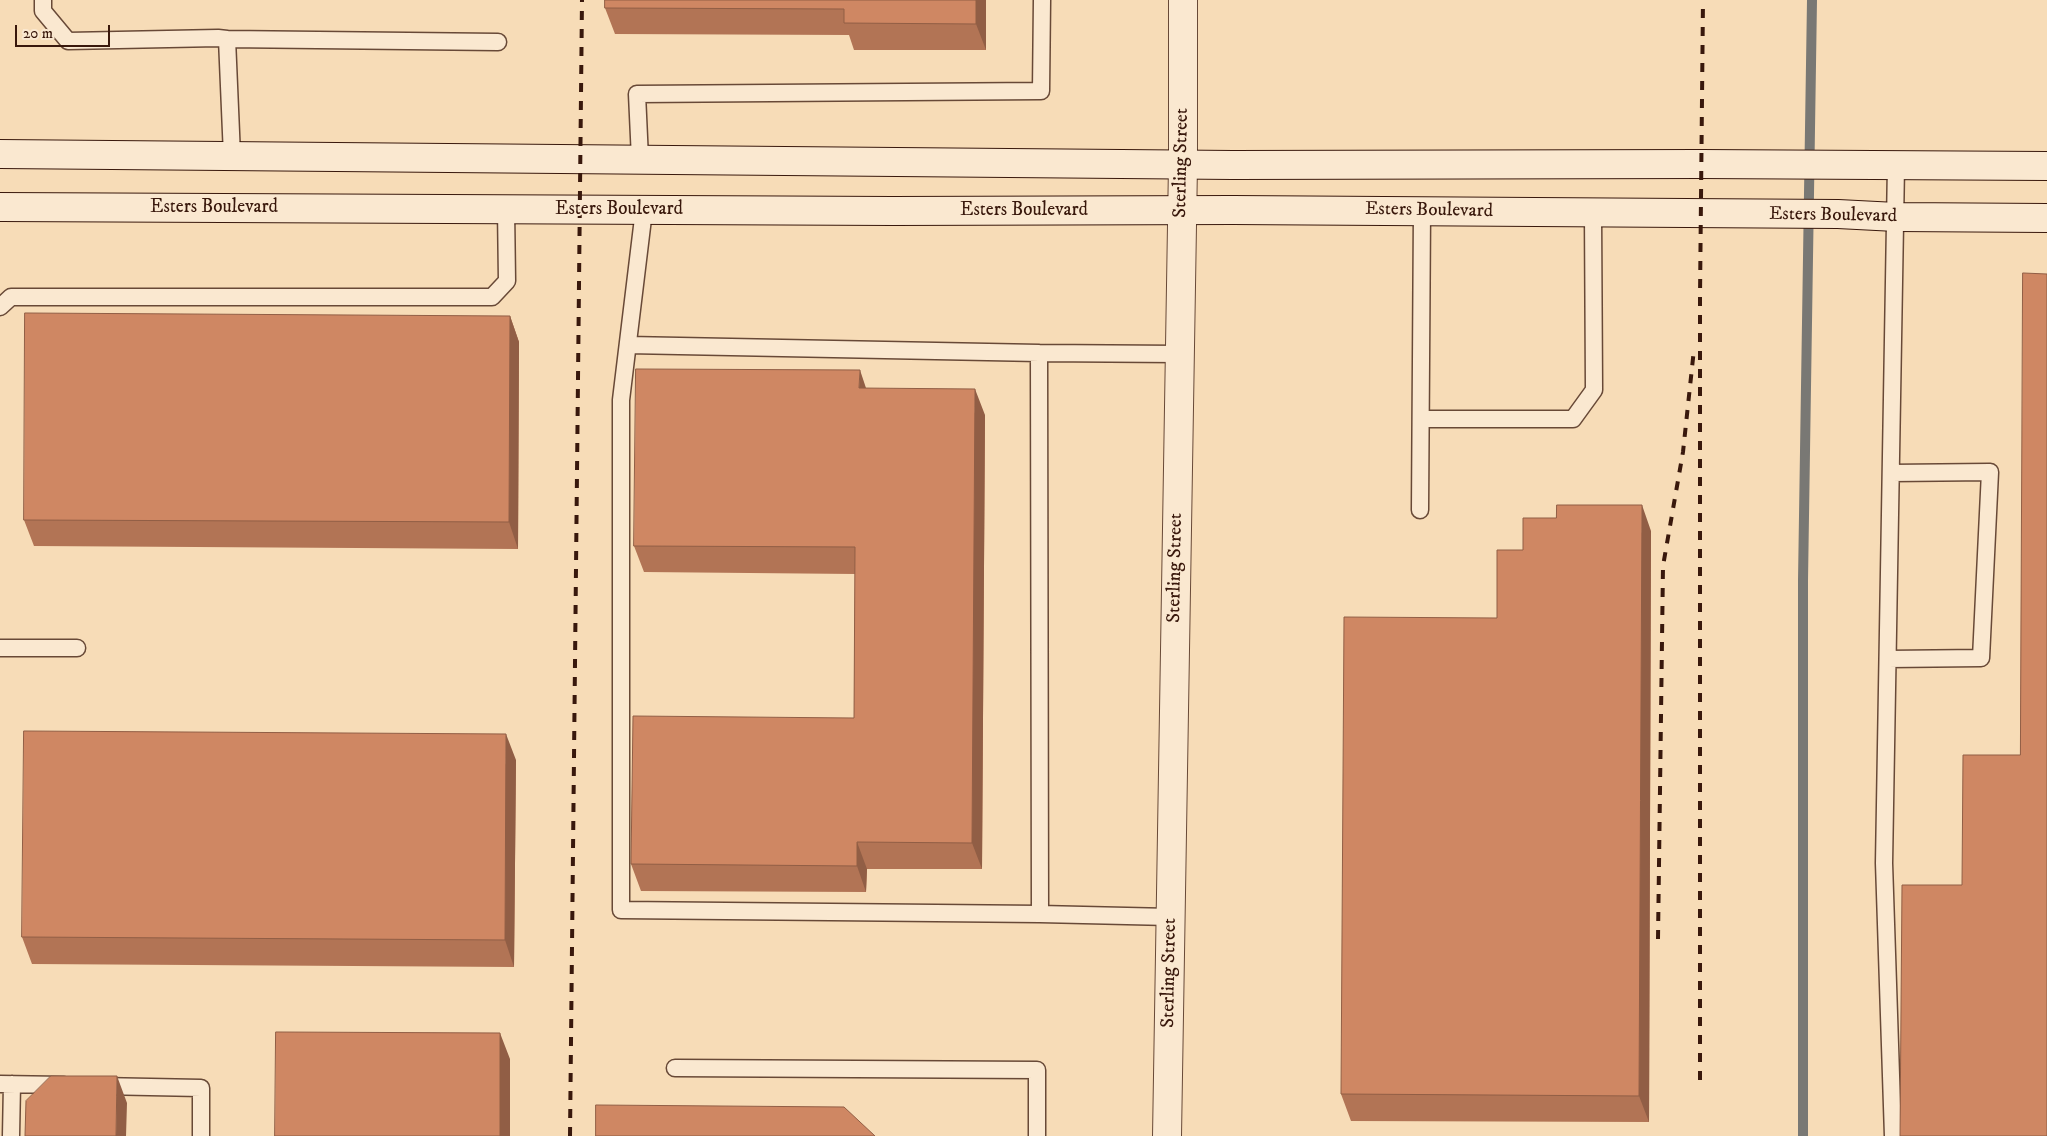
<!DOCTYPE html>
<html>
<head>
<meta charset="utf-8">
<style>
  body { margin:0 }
  #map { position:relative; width:2047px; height:1136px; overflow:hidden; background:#f7dcb7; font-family:"IM FELL DW Pica",serif }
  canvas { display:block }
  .scale { position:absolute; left:15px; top:25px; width:95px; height:22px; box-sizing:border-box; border:2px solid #39180c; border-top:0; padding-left:6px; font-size:15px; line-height:18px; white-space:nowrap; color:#39180c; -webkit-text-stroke:4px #fae8d0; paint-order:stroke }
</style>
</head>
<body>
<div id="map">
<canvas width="2047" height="1136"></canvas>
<div class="scale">20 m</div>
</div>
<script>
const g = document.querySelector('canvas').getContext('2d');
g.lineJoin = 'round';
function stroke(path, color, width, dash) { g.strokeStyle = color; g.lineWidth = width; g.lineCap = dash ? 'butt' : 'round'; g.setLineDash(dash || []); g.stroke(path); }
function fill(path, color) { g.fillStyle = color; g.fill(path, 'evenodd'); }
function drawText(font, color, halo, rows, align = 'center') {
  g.font = font + ' "IM FELL DW Pica",serif'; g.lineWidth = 4; g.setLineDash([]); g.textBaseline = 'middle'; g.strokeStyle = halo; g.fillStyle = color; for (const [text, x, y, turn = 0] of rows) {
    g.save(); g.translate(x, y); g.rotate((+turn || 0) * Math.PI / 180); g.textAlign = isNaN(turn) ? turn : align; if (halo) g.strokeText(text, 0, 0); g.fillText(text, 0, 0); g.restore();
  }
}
const stream = new Path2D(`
  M1803,1136V580L1812,0`);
const service = new Path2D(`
  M43,0V11L68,41L218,38L227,39L232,156
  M227,39L498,42
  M640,159L637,94L1041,91L1042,0
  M0,307L11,297H492L507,281L506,209
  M628,345L1039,353L1040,914L621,910V400L644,210
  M1039,353L1179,354
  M1421,419H1573L1594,390L1593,213
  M1420,510L1422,211
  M0,648H77
  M1888,659L1981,658L1990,472L1891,473
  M1040,914L1170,917
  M675,1068L1037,1070V1136
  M0,1084L64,1085
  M99,1086L201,1088V1136
  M11,1136L12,1084
  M1893,1136L1884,863L1896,165`);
const minor = new Path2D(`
  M1167,1136L1183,164V0`);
const secondary = new Path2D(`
  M0,154L1233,165L1701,164L2047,166
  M0,207L893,211L1233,210L1838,214L1896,217L2047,218`);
const rail = new Path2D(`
  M1658,939L1663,566L1683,452L1694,349
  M1700,1080V297L1703,0
  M570,1136L582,0`);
const wall = new Path2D(`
  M986,0V50H854L849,35L615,34L605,8Z
  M510,316L519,342L518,549L34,546L24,520Z
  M866,388L985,415L982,869H867L866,892L641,891L631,864L854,718L855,574L644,572L634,546Z
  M1651,531L1649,1122L1351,1121L1341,1094L1497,618L1523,550Z
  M516,760L514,967L32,964L22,937Z`);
const shadedWall = new Path2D(`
  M976,0H986V50L976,24Z
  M510,316L519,342L518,549L509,522Z
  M860,370L869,397L859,388Z
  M975,389L985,415L982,869L972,843Z
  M1642,505L1651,531L1649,1122L1639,1096Z
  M506,734L516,760L514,967L505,940Z
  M857,842L867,869L866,892L857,866Z
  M500,1033L510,1059V1136H500Z
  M117,1076L127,1103L126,1136H116Z`);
const building = new Path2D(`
  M605,0H976V24L844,23V9L605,8Z
  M2023,273L2047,274V1136H1900L1902,885H1962L1963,755H2020Z
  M25,313L510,316L509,522L24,520Z
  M636,369L860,370L859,388L975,389L972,843L857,842V866L631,864L633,716L854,718L855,547L634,546Z
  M1557,505H1642L1639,1096L1341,1094L1344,617L1497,618V550H1523V518H1556Z
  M24,731L506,734L505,940L22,937Z
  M276,1032L500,1033V1136H275Z
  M51,1076H117L116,1136H25L26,1101Z
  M596,1105L844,1107L875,1136H596Z`);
const streetNames = [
  ["Sterling Street",1182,163,-89],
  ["Esters Boulevard",214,208],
  ["Esters Boulevard",619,210],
  ["Esters Boulevard",1024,211],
  ["Esters Boulevard",1429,211,1],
  ["Esters Boulevard",1833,216,1],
  ["Sterling Street",1176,568,-89],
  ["Sterling Street",1170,973,-89]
];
stroke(stream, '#797874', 10);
stroke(service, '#684937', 19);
stroke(minor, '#684937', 30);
stroke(secondary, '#39180c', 30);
stroke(service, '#fae8d0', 16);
stroke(minor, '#fae8d0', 28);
stroke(secondary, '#fae8d0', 28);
stroke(rail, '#39180c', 4, [9, 9]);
fill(wall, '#b27455');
fill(shadedWall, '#915e45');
fill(building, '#cf8763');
stroke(building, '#915e45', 1);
drawText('19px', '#39180c', '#fae8d0', streetNames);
</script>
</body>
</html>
